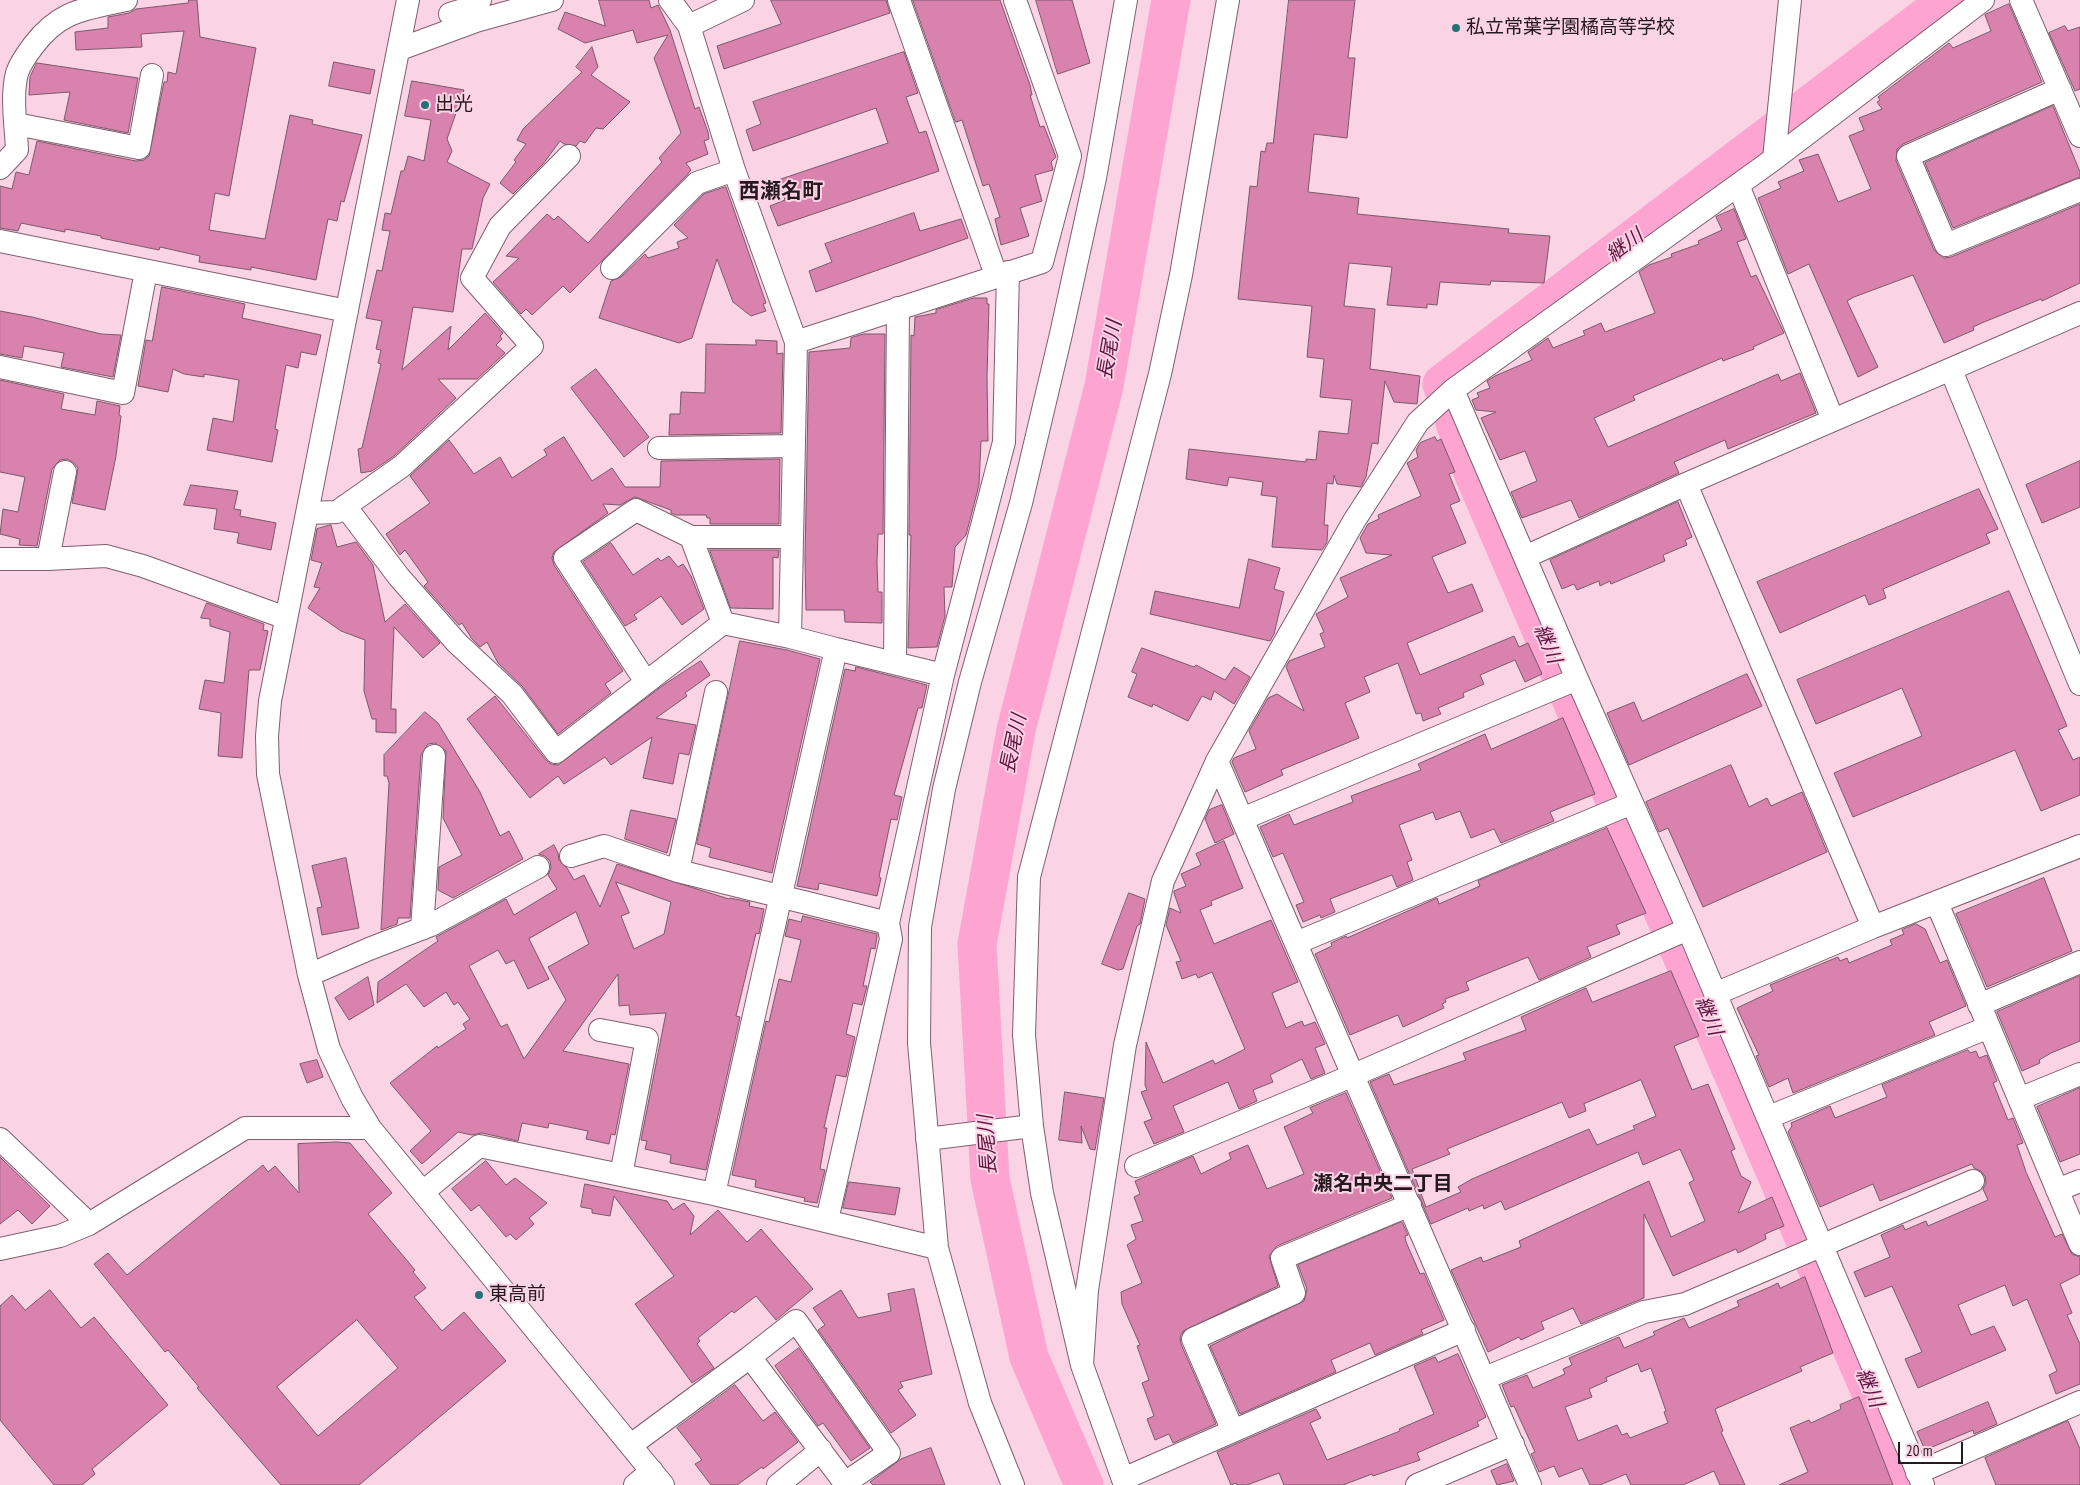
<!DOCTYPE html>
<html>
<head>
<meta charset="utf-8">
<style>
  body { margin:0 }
  #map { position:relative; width:2080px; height:1485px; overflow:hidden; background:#fad3e5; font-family:"PT Sans Narrow",sans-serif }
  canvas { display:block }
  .scale { position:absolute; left:1898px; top:1442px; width:65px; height:22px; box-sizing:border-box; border:2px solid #25181e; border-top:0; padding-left:6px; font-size:15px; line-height:18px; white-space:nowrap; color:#25181e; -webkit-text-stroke:4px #fad3e5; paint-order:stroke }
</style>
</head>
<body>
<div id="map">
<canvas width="2080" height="1485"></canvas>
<div class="scale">20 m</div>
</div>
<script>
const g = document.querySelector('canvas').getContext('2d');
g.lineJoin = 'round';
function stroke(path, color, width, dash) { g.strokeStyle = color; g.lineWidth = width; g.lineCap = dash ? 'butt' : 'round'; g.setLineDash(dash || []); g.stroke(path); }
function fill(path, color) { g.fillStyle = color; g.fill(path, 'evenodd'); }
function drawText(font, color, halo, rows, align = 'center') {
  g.font = font + ' "PT Sans Narrow","Noto Sans JP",sans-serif'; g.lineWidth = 4; g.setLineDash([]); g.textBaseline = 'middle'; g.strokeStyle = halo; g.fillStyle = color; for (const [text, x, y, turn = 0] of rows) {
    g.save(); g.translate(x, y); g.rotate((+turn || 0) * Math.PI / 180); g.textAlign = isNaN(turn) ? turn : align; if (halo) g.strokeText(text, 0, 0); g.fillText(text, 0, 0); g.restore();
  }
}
const river = new Path2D(`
  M1084,1485L1029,1357L990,1179L977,944L1016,730L1104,386L1171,0
  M1911,1485L1469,463L1442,384L1948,0`);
const building = new Path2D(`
  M189,0H197L200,37L256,48L229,196L215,193L209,230L265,239L290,115L313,120L312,124L362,135L344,202L341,201L337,221L328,219L316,280L251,267V270L199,262L200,256L160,247L159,250L101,238V236L65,229V232L21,223L18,231L0,228V186L12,189L16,172L29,175L37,141L136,161L144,160L149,156L164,82H167L168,72L176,74L184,31L141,34L142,47L76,50L75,32L108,28V17L129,13L136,9L188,3Z
  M599,0H649L651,8L658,5L670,30L695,109L699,107L708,132L709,139L704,141L708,154L686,163L691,170L687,175L570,293L563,286L532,315L526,309L521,314L493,282L519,258L506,256L547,214L554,220L558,216L588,243L662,162L659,158L681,133L654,58L668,35L637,43L633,30L585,43L558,29L565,12L605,26Z
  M771,0H886L890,13L724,69L717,46L781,24Z
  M913,0H1000L1030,85L1032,95H1030L1040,127L1044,126L1056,157L1051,162L1053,170L1035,175L1042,201L1020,208L1029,236L1001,245L995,219L1000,217L989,184L983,186L962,120L956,122Z
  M1036,0H1072L1090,63L1058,74Z
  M1289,0H1355L1348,58H1355L1347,138L1314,134L1308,192L1359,198L1357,214L1509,229L1508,233L1550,236L1544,283L1491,281L1490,285L1440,282L1437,305L1427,304V308L1387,305L1392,267L1349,263L1344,306L1375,309L1370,369L1420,376L1417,404L1394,402L1385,381L1378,444L1372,443L1366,477L1361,487L1337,484L1334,475L1333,484L1327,483L1324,525H1328L1327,542L1322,550L1272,547L1277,497L1261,495L1263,482L1229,477L1227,486L1186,479L1189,449L1306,462V459L1316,460L1319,431L1348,434L1352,400L1320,397L1324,359L1307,357L1312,306L1238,299L1250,186L1257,187L1261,151L1265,152L1267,143H1273Z
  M2009,4L2042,82L1903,144L1897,149L1896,161L1934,250L1944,258L1951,257L2080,204V283L2042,301L2041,299L1984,322L1973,327L1974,330L1944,343L1913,275L1854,297L1847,301L1878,367L1858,377L1809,264L1788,274L1758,198L1781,188L1778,182L1804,171L1799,160L1818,154L1838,202L1871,189L1849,136L1864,130L1859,118L1882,109L1877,102L1880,100L1878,97L1949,43L1953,48L1991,31L1985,15Z
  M2065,26L2068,31L2080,27V89L2075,91L2049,33Z
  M592,47L598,67L591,75L630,102L603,129L596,128L585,143L580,141L576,146L564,144L560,141L543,164L513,194L500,183L516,162L514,160L526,144L517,140L523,129L582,72L576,67Z
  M904,52L918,93L906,97L919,133L926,131L939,171L778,226L770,206L785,200L778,180L888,143L876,108L753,151L746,130L761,124L753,102Z
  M334,62L375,70L370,94L329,86Z
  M37,63L138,78L128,133L64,120L70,92L29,95L30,77Z
  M412,81L464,90L447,139L452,151L447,162L490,184L483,198L472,249H462L453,312L413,307L402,370L451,326L448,350L485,313L503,333L500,336L502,339L496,345L505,353L477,379H438L456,398L394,456L372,471L361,473L358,449L362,448L381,364L378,363L381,350L376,349L382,321L366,318L377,270L382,271L390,231L382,230L385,213L391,214L401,171H404L408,156L424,161L431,120L405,116Z
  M2053,106L2080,172V177L1953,228L1925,163Z
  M726,187L766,303L763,304L766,311L751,316L733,302L717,259L692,338L679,343L599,318L611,281L621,277L645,254L648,258L679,248L677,242L688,238L674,225L704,194Z
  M1734,209L1746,239L1737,242L1751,277L1756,275L1784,333L1753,347L1754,349L1723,361L1722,358L1633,396L1635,400L1594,418L1608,447L1778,374L1781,381L1800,373L1816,413L1728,449L1725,440L1674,462L1679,473L1579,518L1571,500L1522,518L1511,492L1537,481L1525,451L1500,460L1481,418L1496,412L1476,410L1472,400L1479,397L1477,393L1490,388L1487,381L1495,376L1532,360L1528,352L1548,338L1553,348L1585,335L1583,331L1601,323L1605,332L1655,313L1639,272L1649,265L1672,257L1671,254L1699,244L1698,241L1722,230L1716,217Z
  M914,213L920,231L961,219L968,238L816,292L809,271L832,262L825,244Z
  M162,287L245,304L242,318L321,335L316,355L301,352L298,368L286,365L275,429L278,430L272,462L207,450L213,418L233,422L239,380L204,374V377L184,374L173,369L168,392L138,386L146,340L152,341Z
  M974,298H987V304H989L987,377L988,441H981L979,485L966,535L955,547L952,587H944L945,616L937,647L908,648L911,535H909L911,335L914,336L915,317L936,313V310Z
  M0,311L32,317L101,334L121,335L113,377L61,367L64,353L24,346L22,358L0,354Z
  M864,334H885L883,534H878L877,563L878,592H882V623L845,622L844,610H806L805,558L809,352L850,348L851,338Z
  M756,340L777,341V354L783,353L781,433L669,435L670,414H680L681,392L705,393L706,344L756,345Z
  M596,369L649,437L624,457L571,388Z
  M0,380L64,394L61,409L95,415L97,401L120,406L119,415L121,416L116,456L105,510L72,503L78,468L73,462L67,459L60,460L52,469L37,546L19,545L20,539L0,534L3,509L18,512L25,477L0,472Z
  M564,437L592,481L612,468L625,487H660L661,461L780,459L779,524H710V518H707L706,515H676L671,513V510L635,497L620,505L603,504L608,513L554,552L552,558L554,565L623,671L605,684L611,693L558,734L522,686L498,663L487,642L480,647L472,639L462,623L459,625L424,586L428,582L405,550L400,555L386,534L430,503L410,476L449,440L474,474L500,457L512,478L547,455L544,450Z
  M1435,437L1437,441L1441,439L1455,472L1449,474L1460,501L1450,505L1466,543L1432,557L1448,593L1472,584L1483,611L1407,643L1420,675L1514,636L1519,647L1528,643L1542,674L1525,682L1515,660L1480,675L1484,684L1463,693L1464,697L1438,708L1441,714L1423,721L1421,713L1416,714L1398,663L1364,677L1370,692L1345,703L1359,738L1281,770L1283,775L1245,792L1232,762L1234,758L1256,749L1249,731L1268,698L1277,694L1304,711L1286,667L1289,661L1325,647L1320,634L1324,632L1316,614L1348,597L1340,578L1392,555L1366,553L1360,538L1368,524L1379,519L1378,515L1421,496L1407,463L1418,457L1416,450L1420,443Z
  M2080,461V507L2042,523L2026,485Z
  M191,485L238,491L234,509L241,510L240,516L276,523L271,550L237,543L239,533L214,529L217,509L184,505Z
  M1979,489L1998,529L1986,534L1990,543L1883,589L1886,598L1869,605L1865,595L1780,633L1757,582Z
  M1678,502L1692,537L1685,540L1687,545L1663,555L1665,561L1611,584L1610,581L1600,586L1599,581L1577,590L1574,584L1562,589L1550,560Z
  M331,525L337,547L356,542L373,565L385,622L405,604L440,643L423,658L394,627L391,709H396V733L376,732V719H372L364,691L365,640L341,631L308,608L320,588L314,587L322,563L311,560L317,529Z
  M611,543L633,575L658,558L661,561L669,556L678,567L683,564L691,576L704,609L682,625L661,596L634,615L637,619L625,626L583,562Z
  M710,550H779L778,558L773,557V609L731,608Z
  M1249,559L1280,568L1274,589L1284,592L1274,634L1270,641L1150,614L1155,591L1239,608Z
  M2009,591L2067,726L2058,730L2073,760L2080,757V795L2041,811L2015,750L1853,817L1834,773L1922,736L1902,688L1816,724L1797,680Z
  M207,603L264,624L263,630L268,631L260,670H249L242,758L218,756L221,713L199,709L205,680L224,683L230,632L210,626V619L201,618Z
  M740,641L787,650L820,659L772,873L709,857L711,848L697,844Z
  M1142,648L1194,667L1196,665L1225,680L1234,667L1250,677L1234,704L1214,691L1211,700L1202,696L1188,721L1153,704L1152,707L1128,697L1137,674L1132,672Z
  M701,661L710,675L685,693L687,696L656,718L696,725L689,755L679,753L673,784L643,778L652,737L611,765L605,757L564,784L558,776L530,798L467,719L495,696L546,760L551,764L558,765L662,686Z
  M856,667L927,685L922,708H918L894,795L902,797L897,820L891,819L879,877L881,878L877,896L819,883L818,890L797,886L845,669L855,671Z
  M1747,674L1762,706L1629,765L1607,713L1634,702L1642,721Z
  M425,712L438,723L480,792L500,836L509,831L523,859L453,898L438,890L439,867L462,855L443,818L446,751L435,743L428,744L421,755L410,918H398L397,924L381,930L389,783L387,776H384V755Z
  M1563,718L1595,794L1550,812L1554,821L1501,843L1494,829L1471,838L1460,811L1436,820L1433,812L1399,825L1412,860L1407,862L1413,880L1397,887L1392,875L1330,899L1335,912L1321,918L1320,915L1303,922L1296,905L1304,902L1283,853L1273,857L1260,827L1289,814L1294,825L1353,802L1351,796L1421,770L1418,764L1485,734L1491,749Z
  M1731,765L1749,807L1767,798L1771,806L1802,792L1827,852L1703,907L1668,828L1659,832L1646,802Z
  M1222,805L1234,834L1215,843L1205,819L1209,810Z
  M631,810L676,819L667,853L625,839Z
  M1607,828L1646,913L1616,925L1620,934L1587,947L1591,957L1539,980L1528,957L1466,982L1469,990L1445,999L1446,1002L1442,1004L1444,1008L1403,1027L1398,1015L1350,1035L1315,954L1332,946L1331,943L1346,936L1347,938L1437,898L1439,904L1480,886L1478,881Z
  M1224,841L1243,888L1211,901L1212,905L1200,910L1214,944L1271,920L1298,982L1272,993L1286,1028L1302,1021L1304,1026L1315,1022L1325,1044L1315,1048L1325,1073L1311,1079L1302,1059L1270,1075L1273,1082L1253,1090L1257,1101L1239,1109L1228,1082L1173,1106L1184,1132L1154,1144L1144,1122L1152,1119L1141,1092L1147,1090L1145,1085L1146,1042L1163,1083L1213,1060L1215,1064L1245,1049L1212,972L1198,978L1196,974L1182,979L1176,962L1181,961L1166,925L1170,908L1181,913L1174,893V891L1186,886L1181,874L1201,865L1196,854Z
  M554,845L558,853L559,860L567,868L574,880L584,875L600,907L617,864L729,899L730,898L750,902L749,906L764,909L759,934L756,933L736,1016L740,1017L706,1170L670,1163L671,1155L645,1149L647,1141L641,1140L666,1013L630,1015L629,1005L619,1006L618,974L563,1051L629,1064L615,1135L611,1134L609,1144L586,1139L588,1131L549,1123L548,1128L522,1123L518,1141L482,1133L472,1135L458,1132L422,1164L410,1151L431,1131L390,1083L437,1046L438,1048L466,1029L463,1024L470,1019L458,1002L454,1005L446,992L424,1007L406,984L377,1003L378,982L438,941L436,937L506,899L514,915L557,889L548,875L551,868L550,861L545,856L539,854ZM616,882L671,902L664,934L634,949L621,916L629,913ZM576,912L589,944L548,967L566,1000L524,1059L507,1024L501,1027L469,966L498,950L506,964L514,960L528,989L549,979L529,939Z
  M346,858L359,928L322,935L317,908L322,907L312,866Z
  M2044,878L2072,951L1987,987L1956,914Z
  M1129,893L1145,899L1140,924L1137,926L1123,969L1118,970L1102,964Z
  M803,916L877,934V937L875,949L871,948L863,986H867L862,1005L853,1003L846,1034L855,1037L846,1077L836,1075L824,1128H827L820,1169L825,1170L817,1203L804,1201L805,1198L755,1187L756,1180L732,1175L766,1021L769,1022L779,979L791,982L801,940L785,936L789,919L801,922Z
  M1916,924L1925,929L1940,963L1947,960L1966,1006L1929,1022L1935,1035L1793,1093L1788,1078L1769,1087L1756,1056L1759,1055L1737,1008L1773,991L1770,985L1838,957L1840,961L1847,958L1849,963L1892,945L1890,940L1904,934L1902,930Z
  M1671,971L1699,1036L1674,1046L1692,1090L1708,1084L1735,1149L1731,1151L1741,1176L1751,1182L1738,1213L1772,1197L1784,1226L1765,1234L1766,1239L1738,1253L1736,1249L1673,1276L1644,1214V1298L1581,1324L1573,1308L1541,1322L1544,1329L1521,1340L1519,1337L1488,1352L1451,1270L1481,1257L1483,1262L1521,1247L1519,1241L1649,1181L1671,1237L1705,1221L1689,1183L1694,1180L1680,1149L1643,1165L1638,1152L1505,1210L1501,1201L1484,1209L1483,1205L1469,1211L1468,1208L1431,1224L1370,1082L1389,1074L1394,1085L1466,1060L1463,1053L1526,1030L1521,1017L1586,988L1592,1002ZM1641,1080L1656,1116L1633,1126L1635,1129L1597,1145L1589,1129L1472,1179L1458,1187L1461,1192L1426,1207L1412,1169L1450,1154L1447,1149L1562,1102L1569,1118L1586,1111L1584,1104Z
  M2080,976V1041L2051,1053L2039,1060L2040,1063L2022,1071L1997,1012Z
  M368,977L374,1005L349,1020L335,998Z
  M1968,1050L1970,1053L1976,1051L1979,1058L1987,1055L1997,1081L1993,1083L2008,1120L2013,1118L2023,1143L2017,1145L2026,1172L2055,1237L2062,1234L2072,1254L2080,1257V1274L2060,1284L2072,1313L2067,1315L2080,1344V1384L2056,1394L2049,1375L2057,1371L2027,1299L2013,1306L2005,1285L1958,1305L1971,1335L1994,1326L2006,1350L1918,1388L1905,1359L1922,1352L1892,1286L1865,1297L1854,1272L1890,1257L1881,1235L1903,1225L1905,1230L1926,1221L1928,1226L1988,1200L1983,1189L1986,1183L1985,1176L1981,1171L1974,1168L1972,1164L1880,1201L1873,1184L1820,1207L1788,1132L1792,1126L1791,1123L1830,1106L1835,1118L1887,1097L1882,1085Z
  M317,1060L323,1077L307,1083L300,1064Z
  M2080,1088V1154L2060,1162L2037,1107Z
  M1065,1092L1104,1098L1095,1150L1090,1149L1081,1126L1082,1143L1059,1140Z
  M1346,1093L1392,1198L1277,1246L1269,1256L1278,1286L1183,1331L1180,1337L1181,1344L1216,1424L1173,1443L1169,1434L1155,1440L1147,1419L1154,1416L1142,1383L1149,1380L1137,1346L1140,1345L1122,1304L1121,1292L1142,1283L1127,1245L1136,1239L1131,1225L1143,1221L1134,1197L1140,1194L1135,1181L1193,1156L1201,1174L1231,1159L1229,1153L1248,1145L1267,1189L1304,1174L1284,1127L1313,1113L1310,1108Z
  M337,1142L350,1143L392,1193L368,1214L415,1270L413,1272L426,1288L414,1297L442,1331L464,1312L506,1361L359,1485H281L197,1388L199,1387L168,1350L165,1352L94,1264L108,1253L127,1275L263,1165L268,1172L275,1166L299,1193L298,1144ZM357,1320L398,1368L318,1436L277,1387Z
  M0,1157L50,1206L32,1224L18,1210L0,1224Z
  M486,1161L506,1185L515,1178L547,1203L529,1218L534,1224L516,1240L510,1234L506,1237L479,1205L471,1211L452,1189Z
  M849,1182L900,1188L895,1215L843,1208Z
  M585,1184L667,1201L673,1210L684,1203L694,1216L690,1235L718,1210L747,1242L761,1229L813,1289L776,1320L756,1296L734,1313L732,1311L698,1338L700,1341L697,1344L714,1368L692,1383L635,1304L674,1276L614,1196L610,1216L592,1213V1209L581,1207Z
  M1402,1222L1408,1235L1405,1236L1406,1242L1420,1274L1424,1273L1444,1320L1421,1330L1423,1334L1375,1355L1370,1343L1331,1360L1336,1372L1240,1414L1210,1346L1304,1301L1307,1289L1298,1265Z
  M1805,1277L1833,1353L1800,1367L1802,1371L1715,1409L1723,1431L1721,1432L1745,1485H1720L1714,1471L1683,1485H1631L1626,1474L1600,1485H1590L1582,1468L1559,1477L1554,1466L1539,1472L1531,1454L1535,1452L1514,1406L1511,1407L1502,1385L1527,1375L1533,1388L1565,1374L1563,1369L1572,1365L1569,1358L1619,1337L1624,1348L1655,1335L1653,1332L1684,1318L1689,1328L1739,1306L1737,1301L1770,1287L1778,1283L1780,1288ZM1638,1364L1641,1372L1651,1368L1666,1411L1664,1412L1668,1423L1630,1438L1627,1433L1622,1435L1617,1425L1578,1441L1565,1407L1592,1397L1589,1389L1607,1381L1606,1378Z
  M914,1289L932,1374L900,1382L903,1387L898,1390L916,1415L891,1433L818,1330L825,1325L813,1308L841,1290L858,1318L891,1311L888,1294Z
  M50,1290L81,1328L94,1317L168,1405L92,1469L95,1474L82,1485H54L0,1420V1306L12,1295L25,1310Z
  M799,1348L870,1448L851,1461L823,1423L818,1426L775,1366Z
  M1458,1354L1486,1417L1477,1422L1479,1426L1417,1453L1420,1460L1373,1476L1372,1474L1343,1485H1284L1279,1473L1247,1485H1237L1236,1483L1231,1485L1217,1452L1316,1409L1321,1418L1310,1423L1327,1460L1400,1431L1399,1429L1434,1414L1414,1366L1435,1357L1438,1362Z
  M735,1385L763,1421L775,1412L798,1442L763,1469L762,1467L737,1485H711L695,1464L702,1460L677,1428Z
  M1859,1397L1893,1485H1779L1808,1472L1790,1428L1809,1420L1811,1423L1841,1409L1840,1405Z
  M1988,1402L1997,1424L1974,1434L1973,1430L1925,1450L1917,1432Z
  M2068,1421L2080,1449V1485H1996L1985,1458Z
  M931,1448L945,1485H873L870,1482L901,1459Z
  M1507,1464L1514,1481L1497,1485L1491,1471Z`);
const minor = new Path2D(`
  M408,0L270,701L267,736L268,774L309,975L329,1049L352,1098L370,1128L663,1485
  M670,0L689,26L734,170L796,342L790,637L836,649L714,1194
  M899,0L996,275
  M2021,0L2080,136
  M450,14L476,6L480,0
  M689,26L743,0
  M400,49L476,21L552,0
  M2060,89L1908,156L1946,245L2080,190
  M16,124L139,148L152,75
  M1774,159L1790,0
  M0,168L17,150C16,126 11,96 17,73C20,64 27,54 33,46C60,10 85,9 126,0
  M1738,185L1833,420
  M0,241L347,311
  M612,268L697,183L734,170
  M796,342L1042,262L1070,156L1015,0
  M0,367L123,393L146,271
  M1951,370L2080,684
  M1453,390L1577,679L1688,929L1923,1485
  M659,448L794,446
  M345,506L399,577L457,643L512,694L556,752L723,623L790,637
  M308,513L337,512L402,466L532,346L472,278L500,226L569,156
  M691,537H792
  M1525,557L1686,484
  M0,559H48L106,556L143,566L286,618
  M48,559L65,472
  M836,649L943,675
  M895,663L898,308
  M646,682L565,558L636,510L691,537L723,623
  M1217,761L1530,1485
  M1242,819L1577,679
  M571,856L604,846L678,871L888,923
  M678,871L716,692
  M1937,903L2080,1244
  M1873,927L1686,484L2080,313
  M422,929L434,756
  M1296,943L1632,803
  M309,975L369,949L431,925L538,867
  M1715,994L1873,927L2080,846
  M1979,1005L2080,962
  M600,1030L647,1039L621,1175
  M2019,1099L2080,1074
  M1769,1117L1989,1027
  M0,1139L89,1224
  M927,1139L1032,1126
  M1136,1166L1354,1075L1688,929
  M2057,1190L2080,1181
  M423,1192L479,1146L714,1194L937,1248
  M827,1220L891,939L888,923L943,675L1004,442L1008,272
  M0,1249L60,1236L89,1224L245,1128H370
  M1082,1365L1087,1290L1125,1045L1163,881L1217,761L1354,521L1418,422L1453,390L1774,159L1983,0
  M1485,1378L1644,1312L1685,1304L1973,1181
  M1233,1431L1193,1339L1294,1293L1282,1258L1410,1205
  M631,1445L750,1357
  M1917,1473L2080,1402
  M1123,1479L1464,1330
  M845,1483L889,1453L796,1321L750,1357L845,1483L847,1485
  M635,1485L652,1471
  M778,1485L821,1450
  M1013,1485L980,1403L937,1248L919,1043L920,927L944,789L970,682L1021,503L1061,334L1095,178L1126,0
  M1125,1485L1082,1365L1042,1193L1032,1126L1024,1035L1029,877L1160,374L1181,275L1228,0
  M1417,1485L1513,1444`);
const markers = [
  [1456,28,5,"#267174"],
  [425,105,5,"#267174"],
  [479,1295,5,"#267174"]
];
const poiNames = [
  ["私立常葉学園橘高等学校",1466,28],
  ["出光",435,105],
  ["東高前",489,1295]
];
const waterNames = [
  ["継川",1625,246,-37],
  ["長尾川",1110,350,-80],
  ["継川",1547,644,67],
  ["長尾川",1014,744,-78],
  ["継川",1708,1016,67],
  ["長尾川",988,1145,-94],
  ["継川",1869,1388,67]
];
const neighbourhoodNames = [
  ["瀬名中央二丁目",1383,1184]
];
const quarterNames = [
  ["西瀬名町",781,192]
];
stroke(river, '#fea4d0', 39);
fill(building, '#d882ad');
stroke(building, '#7a5969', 1);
stroke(minor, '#805e6e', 24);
stroke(minor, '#fff', 22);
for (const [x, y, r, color] of markers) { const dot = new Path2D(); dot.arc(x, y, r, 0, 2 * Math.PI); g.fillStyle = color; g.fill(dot); stroke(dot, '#fad3e5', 2); }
drawText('19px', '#25181e', '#fad3e5', poiNames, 'left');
drawText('italic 20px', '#5f1240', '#fad3e5', waterNames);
drawText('bold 20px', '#25181e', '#fad3e5', neighbourhoodNames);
drawText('bold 21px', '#25181e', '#fad3e5', quarterNames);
</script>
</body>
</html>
